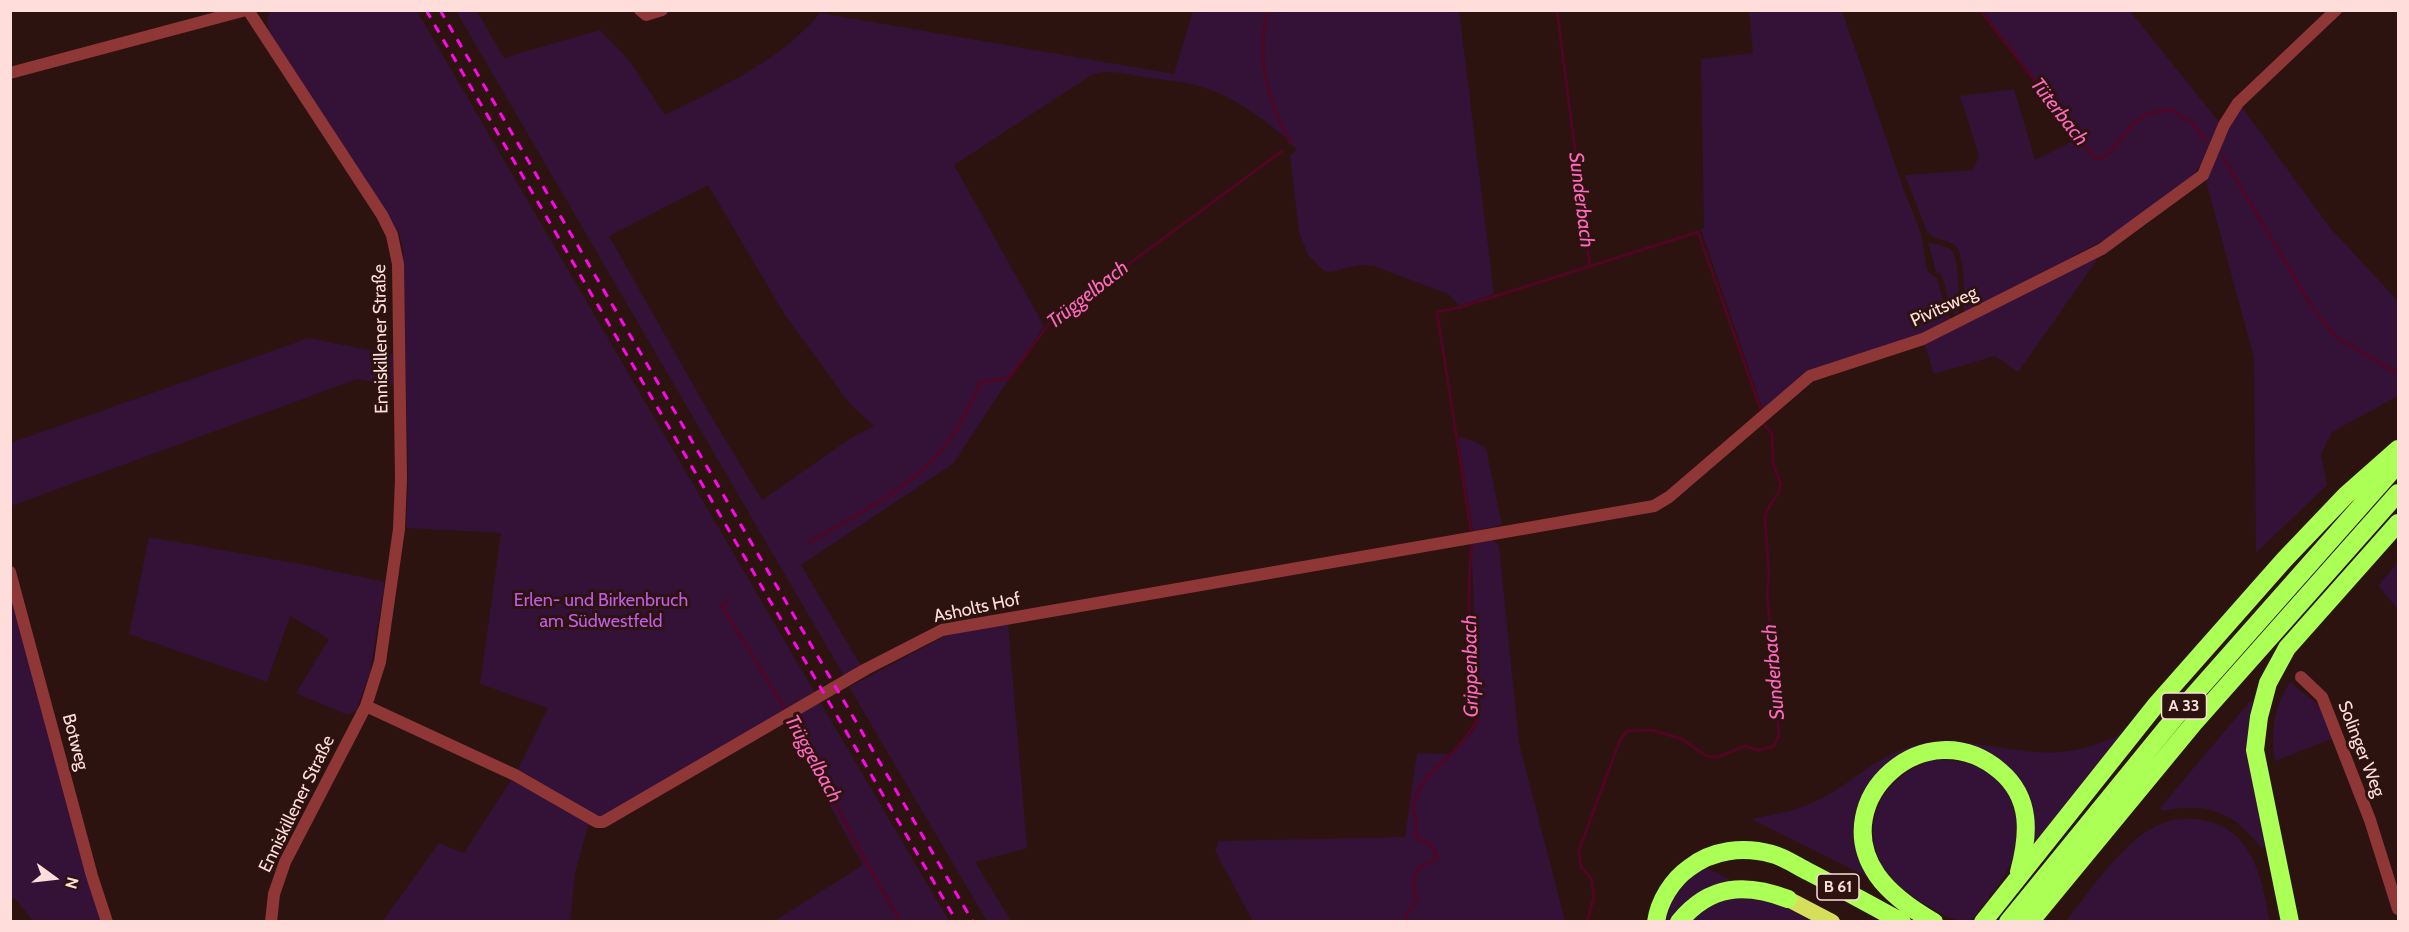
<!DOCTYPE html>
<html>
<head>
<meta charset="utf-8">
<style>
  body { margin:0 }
  #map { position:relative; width:2409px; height:932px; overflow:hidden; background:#2c130f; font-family:Cabin,sans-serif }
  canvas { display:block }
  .frame { position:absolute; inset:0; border:12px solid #ffddda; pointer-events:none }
  .north { position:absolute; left:24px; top:848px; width:60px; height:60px; -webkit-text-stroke:4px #2c130f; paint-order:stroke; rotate:105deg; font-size:16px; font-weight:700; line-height:24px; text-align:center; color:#ffddda }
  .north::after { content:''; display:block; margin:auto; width:21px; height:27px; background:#ffddda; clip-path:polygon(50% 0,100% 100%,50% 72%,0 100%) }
</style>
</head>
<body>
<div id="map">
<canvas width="2409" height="932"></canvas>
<div class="frame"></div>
<div class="north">N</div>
</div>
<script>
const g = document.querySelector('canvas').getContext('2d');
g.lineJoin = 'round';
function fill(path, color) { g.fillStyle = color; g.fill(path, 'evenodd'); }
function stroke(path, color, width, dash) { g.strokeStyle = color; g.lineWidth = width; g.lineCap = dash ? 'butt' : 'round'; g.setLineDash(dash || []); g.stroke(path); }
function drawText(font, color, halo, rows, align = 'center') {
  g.font = font + ' Cabin,sans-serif'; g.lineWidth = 6; g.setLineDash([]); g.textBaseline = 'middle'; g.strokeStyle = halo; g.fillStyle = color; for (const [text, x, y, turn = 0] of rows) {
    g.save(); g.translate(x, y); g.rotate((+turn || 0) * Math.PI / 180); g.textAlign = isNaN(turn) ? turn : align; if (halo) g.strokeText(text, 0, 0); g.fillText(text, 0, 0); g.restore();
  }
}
const green = new Path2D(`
  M272,11H417L815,693L600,817L517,771L548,708L480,684L501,533L406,528L408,479L403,248L399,234L386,212L269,34L267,17Z
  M456,11H477L504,58L600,30L629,60L665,115C721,87 779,62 820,13L1174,74L1193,11H1459L1494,294L1460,306L1448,294L1374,266L1358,265L1331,272L1324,271L1308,255L1299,232L1290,155L1297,150C1276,126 1233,96 1202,87C1183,81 1162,80 1143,77C1127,74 1109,69 1093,74L954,165L1044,326L953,464L801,565L861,666L844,676ZM708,185L785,315L850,404L874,426L851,438L762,500L708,411L609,236Z
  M1749,11H1842L1905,193L1921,233L1927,271L1937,278L1946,312L1950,316V320L1920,335L1809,371L1763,410L1701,230L1704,228L1701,59L1753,53Z
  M1983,11H2130L2219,122C2211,143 2205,164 2189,180L2115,234L1966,314L1964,313C1963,298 1967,252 1953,244C1944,238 1935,241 1927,232L1905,175L1973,170L1979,156L1960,96L2014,89L2035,160L2079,138Z
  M2241,106L2331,229L2398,301V396L2332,432L2321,454L2327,485L2256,553L2254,358L2206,181L2228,127Z
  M1928,242C1935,245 1945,245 1951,250C1960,258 1959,304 1958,316C1947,309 1947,287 1941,274L1936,272Z
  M2095,255L2097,260L2018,372L1995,356L1934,374L1924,343Z
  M309,338L393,355V385L357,379L11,506L10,454L13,442Z
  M1458,437L1474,441L1486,448L1502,525L1473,531Z
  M149,537L305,565L385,582L370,672L356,711L348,715L343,713L296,693L329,639L290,616L267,682L129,634Z
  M1491,538L1499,546L1519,743L1565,921H1253L1215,851L1219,841L1405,837L1417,753L1451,754L1475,729L1479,719L1471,541Z
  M2398,562V609L2378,586Z
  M10,591L100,921H33L18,902L11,896Z
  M1008,623L1027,848L975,862L1011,921H987L849,687L945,636Z
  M2290,682L2321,707L2334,738L2275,761C2270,732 2274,707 2290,682Z
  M2251,700L2253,702L2250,718L2266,845L2261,848C2233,811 2207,802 2163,811L2160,808Z
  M820,702L949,921L773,922L863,865L784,723Z
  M2128,731L2034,846L2022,790L1949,745L1866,796L1870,878L1751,819C1778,814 1804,809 1828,795C1862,775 1883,751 1924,743C1947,738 1969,743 1991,746C2050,756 2073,757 2128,731Z
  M1933,760C1948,760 1964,760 1978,767C2016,784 2026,829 2010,865C2000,886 1984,903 1970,922C1952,921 1944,915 1928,906C1911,896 1893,884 1883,867C1857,820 1885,774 1933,760Z
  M511,780L589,823L575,873L570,921L382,922L439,843L464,853Z
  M2196,819C2252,825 2261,875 2270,921H2066C2092,889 2124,838 2163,823C2173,818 2185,819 2196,819Z
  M1705,867L1731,880L1708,889L1671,921L1663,922C1674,892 1680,886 1705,867Z
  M1754,896L1784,906L1814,922H1689C1715,902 1722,899 1754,896Z`);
const stream = new Path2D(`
  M1268,10C1255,59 1268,100 1290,143
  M1557,10L1590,267
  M1980,10L2094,157L2101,158L2107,155L2134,123L2145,115L2170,109L2192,123L2206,141
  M2223,157L2312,307L2335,336L2398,374
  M1471,530L1437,312L1461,307L1698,232L1761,410
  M809,542C865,510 926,482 960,424C968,411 974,396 981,382L1009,378L1050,322L1282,151
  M728,602L722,606L787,712
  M790,717L867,864L901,922
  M1408,922L1406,915L1416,901L1413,879L1418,868L1438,858L1431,844L1421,841L1416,835C1419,821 1410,812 1415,799C1420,781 1437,767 1450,755C1460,746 1468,733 1477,722C1471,662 1465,602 1472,542
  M1587,922L1594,896L1591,878L1581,867L1579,850L1620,740L1627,731L1652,730L1682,739L1706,756L1718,757L1745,746L1758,750L1773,747L1779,735L1767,592L1769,575L1765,518L1767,510L1778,493L1781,484L1773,464L1772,434L1764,424`);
const minor = new Path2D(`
  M248,10L382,215L392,235L398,264L401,479L399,529L380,662L366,706L285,862L274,894L271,922
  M640,10L646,15L662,10
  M10,73L246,10
  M10,572L92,876L107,922
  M2301,677L2322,697L2370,820L2398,909
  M366,706L515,775L597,822H603L866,669L942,630L1654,506L1669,497L1810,376L1923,339L2102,249L2140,221L2203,175L2224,125L2238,103L2336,10`);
const trunk = new Path2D(`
  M1788,899L1832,922`);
const motorway = new Path2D(`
  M1656,922C1659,901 1672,880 1689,868C1712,850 1743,846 1772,854C1784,857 1797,866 1809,872C1840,888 1871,905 1902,922
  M1679,922C1710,884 1746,883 1788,899
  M1934,922C1913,910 1891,895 1877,875C1825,800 1926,708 2000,771C2032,798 2029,835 2019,872
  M1983,922L2155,706L2284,560L2346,495L2398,449
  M2008,922L2185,705L2398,464
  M2030,922L2194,723L2398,493
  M2290,922L2255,750L2259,717L2268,683L2287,648L2398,523`);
const rail = new Path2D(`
  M426,10L957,922
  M440,10L973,922`);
const shields = [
  [2184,706,45],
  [1838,887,42]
];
const shieldNames = [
  ["A 33",2184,706],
  ["B 61",1838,887]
];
const streetNames = [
  ["Pivitsweg",1944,307,-25],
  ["Enniskillener Straße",381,339,-91],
  ["Asholts Hof",977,608,-12],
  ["Botweg",75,742,75],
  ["Solinger Weg",2361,749,69],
  ["Enniskillener Straße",297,804,-64]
];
const parkNames = [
  ["Erlen- und Birkenbruch",601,601],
  ["am Südwestfeld",601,622]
];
const waterNames = [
  ["Tüterbach",2059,112,52],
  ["Sunderbach",1581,200,83],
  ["Trüggelbach",1088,295,-38],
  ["Grippenbach",1471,666,-91],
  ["Sunderbach",1774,672,-95],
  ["Trüggelbach",813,759,61]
];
fill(green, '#341137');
stroke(stream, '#4e0623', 3);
stroke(minor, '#8f3736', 12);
stroke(trunk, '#d6df5b', 16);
stroke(motorway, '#acff55', 18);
stroke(rail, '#ff06ee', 3, [9, 8]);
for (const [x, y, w] of shields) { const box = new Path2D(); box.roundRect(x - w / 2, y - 13, w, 26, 4.5); g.fillStyle = '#2c130f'; g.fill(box); stroke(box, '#ffddda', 1.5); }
drawText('bold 16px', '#ffddda', null, shieldNames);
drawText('18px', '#ffddda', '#2c130f', streetNames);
drawText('18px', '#c25bea', '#2c130f', parkNames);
drawText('italic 20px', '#ff68be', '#2c130f', waterNames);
</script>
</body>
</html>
